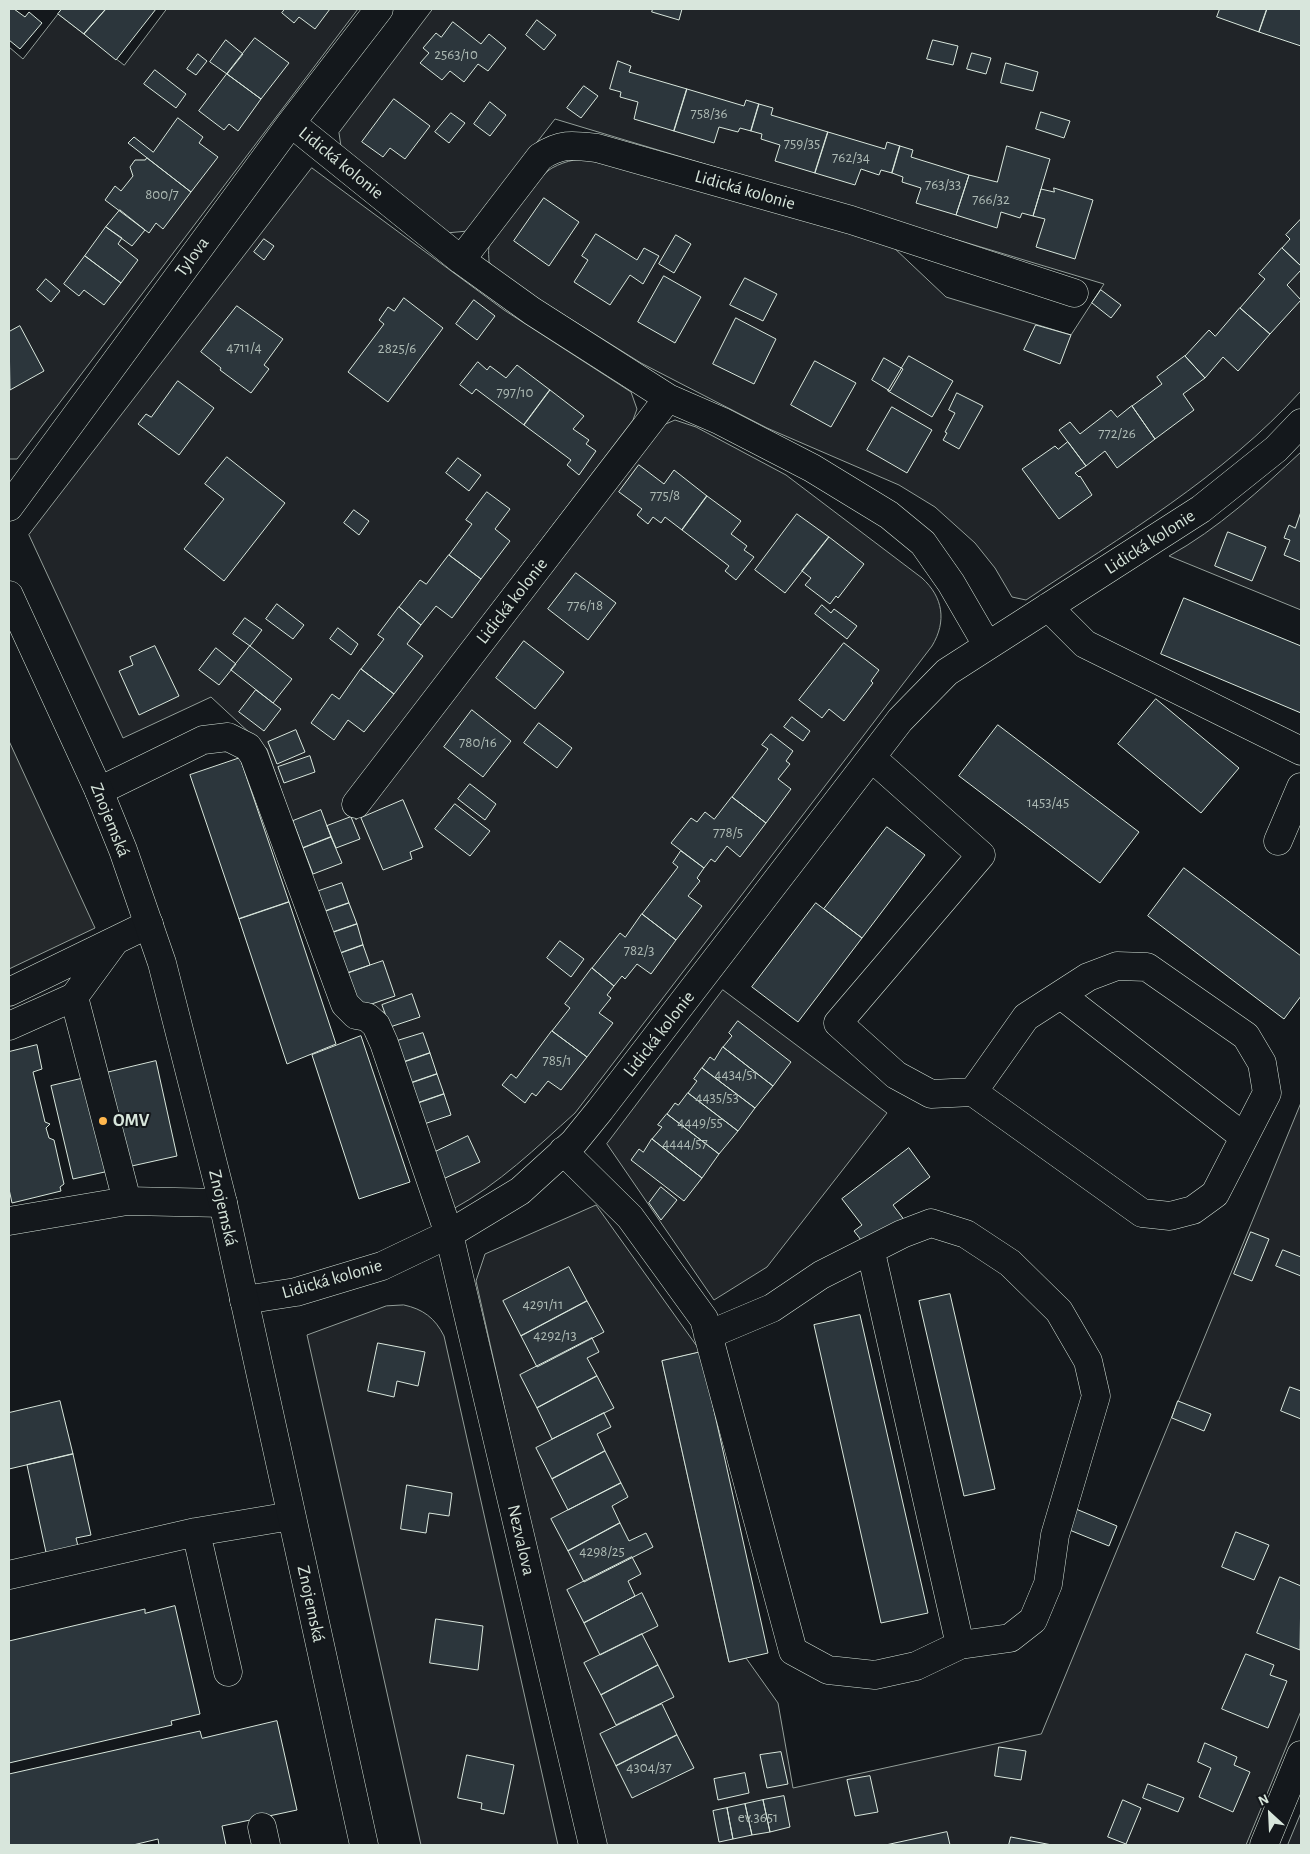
<!DOCTYPE html>
<html>
<head>
<meta charset="utf-8">
<style>
  body { margin:0 }
  #map { position:relative; width:1310px; height:1854px; overflow:hidden; background:#14181c; font-family:"Alegreya Sans",sans-serif }
  canvas { display:block }
  .frame { position:absolute; inset:0; border:10px solid #d8e6dc; pointer-events:none }
  .north { position:absolute; left:1245px; top:1789px; width:50px; height:50px; -webkit-text-stroke:4px #14181c; paint-order:stroke; rotate:335deg; font-size:14px; font-weight:700; line-height:20px; text-align:center; color:#d8e6dc }
  .north::after { content:''; display:block; margin:auto; width:18px; height:22px; background:#d8e6dc; clip-path:polygon(50% 0,100% 100%,50% 72%,0 100%) }
</style>
</head>
<body>
<div id="map">
<canvas width="1310" height="1854"></canvas>
<div class="frame"></div>
<div class="north">N</div>
</div>
<script>
const g = document.querySelector('canvas').getContext('2d');
g.lineJoin = 'round';
function fill(path, color) { g.fillStyle = color; g.fill(path, 'evenodd'); }
function stroke(path, color, width, dash) { g.strokeStyle = color; g.lineWidth = width; g.lineCap = dash ? 'butt' : 'round'; g.setLineDash(dash || []); g.stroke(path); }
function drawText(font, color, halo, rows, align = 'center') {
  g.font = font + ' "Alegreya Sans",sans-serif'; g.lineWidth = 4; g.setLineDash([]); g.textBaseline = 'middle'; g.strokeStyle = halo; g.fillStyle = color; for (const [text, x, y, turn = 0] of rows) {
    g.save(); g.translate(x, y); g.rotate((+turn || 0) * Math.PI / 180); g.textAlign = isNaN(turn) ? turn : align; if (halo) g.strokeText(text, 0, 0); g.fillText(text, 0, 0); g.restore();
  }
}
const green = new Path2D(`
  M167,9H358L17,459H9V47L23,59L58,14L124,65Z
  M433,9H1301V391C1223,477 1122,536 1026,600L1012,597L995,568L975,543L935,507L899,485L767,428L641,363L500,275L489,262C489,258 488,251 489,247C494,232 538,176 552,168C567,160 580,158 596,159L892,246L946,297L1071,335L1104,284L555,119L468,231L446,233L342,153L339,133Z
  M312,168L504,310L631,392L637,409L633,420L346,796L356,820L652,435L661,426L675,420L696,427L786,475L922,578C943,597 947,621 932,646L575,1113C536,1148 499,1184 453,1209L384,1012L357,1009L267,749L211,697L123,738L29,535Z
  M1301,452V610L1169,556C1218,529 1260,490 1301,452Z
  M723,990L887,1113L767,1267L714,1300L607,1144Z
  M1301,1103V1711L1246,1845H602L476,1281L485,1254L596,1205L701,1352L662,1361L729,1662L746,1658L778,1703L793,1788L1041,1734Z
  M404,1305C423,1309 435,1318 444,1336L558,1845H421L307,1335L386,1306Z
  M1301,1813V1845H1288Z`);
const parking = new Path2D(`
  M9,741L95,928L9,969V740Z`);
const building = new Path2D(`
  M9,9H14L25,17L29,12L42,23L20,49L9,40Z
  M62,9H106L84,34L58,14Z
  M106,9H156L116,60L84,34Z
  M285,9H330L315,29L299,17L294,23L282,13Z
  M653,9H682L679,20L652,12Z
  M1220,9H1267L1259,32L1217,17Z
  M1267,9H1301V46L1259,32Z
  M537,20L556,35L544,50L526,35Z
  M453,22L481,44L489,34L506,48L488,71L478,64L464,82L450,71L442,80L420,63L429,53L423,48L436,33L441,37Z
  M255,38L289,63L261,99L227,74Z
  M226,40L243,54L227,74L210,62Z
  M933,40L958,46L953,65L927,59Z
  M972,53L991,58L986,74L967,69Z
  M198,54L207,61L196,75L187,69Z
  M618,61L631,66L629,72L687,89L674,131L634,119L638,102L620,97L621,92L610,89Z
  M1006,63L1038,72L1033,91L1001,83Z
  M155,70L186,94L176,108L144,84Z
  M227,74L261,99L238,131L229,124L224,130L199,111Z
  M584,86L598,96L581,118L567,108Z
  M687,89L744,106L746,100L759,104L751,131L740,128L738,132L719,127L714,143L674,131Z
  M394,99L430,126L405,159L390,148L383,157L362,142Z
  M490,102L506,115L490,136L474,124Z
  M759,104L773,108L771,115L828,132L815,173L775,161L780,145L761,139L762,134L751,131Z
  M1041,112L1070,121L1064,138L1036,129Z
  M451,113L465,123L449,143L435,132Z
  M178,118L203,137L199,143L218,157L191,192L128,143L134,137L153,152Z
  M828,132L885,149L887,142L900,146L892,173L881,170L879,175L861,169L855,185L815,173Z
  M900,146L913,150L911,157L969,175L956,215L916,203L921,188L902,182L903,177L892,173Z
  M1007,146L1050,159L1033,216L1022,213L1020,218L1001,212L997,228L956,215L969,175L997,182Z
  M147,158L191,192L163,229L156,223L149,233L105,200L115,186L121,191L133,176L130,167L135,160H145Z
  M1054,188L1093,200L1075,259L1036,247L1045,219L1033,216L1041,189L1054,192Z
  M544,198L579,222L549,266L514,241Z
  M120,210L145,230L132,246L106,227Z
  M1301,219V266L1282,248L1290,239L1286,235Z
  M106,227L122,238L118,244L138,260L121,283L85,256Z
  M596,234L637,260L644,248L659,256L643,284L630,275L610,305L574,282L588,260L582,256Z
  M676,235L691,244L674,273L659,264Z
  M264,239L274,246L264,260L254,252Z
  M1282,248L1301,266V270L1287,285L1301,300L1270,334L1240,308L1265,279L1259,274Z
  M85,256L121,283L104,305L84,290L79,296L64,284Z
  M664,276L701,297L675,343L638,322Z
  M745,278L777,294L763,321L730,305Z
  M46,279L60,291L51,302L37,290Z
  M1101,290L1121,305L1111,318L1092,303Z
  M404,298L443,328L388,402L348,372L384,324L379,320L388,307L394,311Z
  M474,300L495,316L477,340L456,324Z
  M237,306L283,339L264,365L269,369L251,393L220,370L221,368L201,352Z
  M1240,308L1270,334L1238,371L1223,357L1205,378L1185,356L1209,330L1215,336Z
  M736,318L776,339L754,384L713,364Z
  M1036,325L1071,335L1060,364L1024,350Z
  M20,326L44,371L10,390L9,332Z
  M909,356L953,381L932,417L888,391Z
  M1185,356L1205,378L1183,394L1194,410L1155,439L1132,406L1162,384L1157,377Z
  M884,358L903,369L890,391L872,380Z
  M815,361L856,383L831,427L791,405Z
  M478,362L487,370L490,366L506,378L517,365L550,390L524,425L476,389L472,394L460,385Z
  M178,381L214,408L179,455L138,424L146,414L151,417Z
  M550,390L584,416L573,429L589,440L586,444L596,451L579,475L567,465L571,460L524,425Z
  M957,393L983,406L959,449L943,440L947,433L945,432L955,413L949,410Z
  M1132,406L1155,439L1117,468L1105,451L1086,466L1059,430L1070,422L1080,434L1111,410L1117,417Z
  M892,407L932,430L907,473L867,450Z
  M1068,442L1086,466L1075,473L1079,477L1080,476L1092,495L1059,519L1022,469L1055,446L1058,449Z
  M227,457L285,503L224,581L184,549L224,499L205,484Z
  M458,458L481,475L469,491L446,473Z
  M639,465L664,484L674,470L707,496L682,530L665,517L661,523L653,517L648,524L637,515L642,509L619,492Z
  M487,492L510,509L495,529L510,541L481,579L449,555L472,524L466,520Z
  M707,496L741,521L731,534L747,546L744,550L754,557L736,580L725,571L729,566L682,530Z
  M354,510L369,521L359,535L344,523Z
  M1301,512V562L1284,555L1290,540L1284,538L1289,525L1295,528Z
  M797,514L829,537L785,593L755,570Z
  M1228,532L1266,547L1252,581L1215,566Z
  M829,537L864,564L838,598L836,596L830,604L805,585L811,578L802,571Z
  M449,555L481,579L452,618L436,606L421,625L399,607L420,580L426,584Z
  M576,573L616,603L588,640L548,609Z
  M1184,598L1301,646V713L1161,654Z
  M277,604L304,625L293,639L266,619Z
  M822,605L831,613L834,609L857,626L847,639L815,614Z
  M399,607L421,625L407,644L423,656L394,694L361,669L384,639L378,635Z
  M245,618L262,630L250,646L233,634Z
  M338,628L358,644L351,655L330,639Z
  M524,641L564,672L535,709L496,678Z
  M844,643L879,670L871,681L873,683L844,721L829,709L822,718L799,700Z
  M155,646L179,696L139,715L119,671L133,665L130,657Z
  M250,646L292,679L273,703L231,670Z
  M216,648L236,664L219,685L199,670Z
  M361,669L394,694L364,732L348,720L334,740L311,723L332,694L339,699Z
  M256,690L281,709L264,731L239,712Z
  M1156,699L1239,768L1201,813L1118,744Z
  M472,710L511,741L483,777L444,747Z
  M792,717L810,731L803,741L784,727Z
  M539,723L572,748L557,768L524,743Z
  M998,725L1139,832L1100,883L959,776Z
  M296,730L305,752L277,764L268,742Z
  M771,734L793,751L786,761L790,764L778,779L791,789L766,823L732,797L768,749L762,745Z
  M310,756L315,772L284,783L278,767Z
  M240,758L289,902L239,919L190,775Z
  M470,784L496,804L485,820L458,799Z
  M732,797L766,823L740,857L727,846L715,862L711,859L704,868L671,843L691,818L697,822L705,812L714,819Z
  M403,800L423,847L410,852L412,859L383,870L361,818Z
  M455,804L490,831L470,856L435,829Z
  M321,810L331,837L303,848L293,821Z
  M351,817L360,839L336,848L327,826Z
  M887,827L925,855L862,938L824,909Z
  M331,837L342,863L313,874L303,848Z
  M681,851L704,868L697,878L700,881L688,896L702,906L676,940L642,914L678,867L673,863Z
  M1184,868L1301,956V996L1284,1019L1148,916Z
  M342,883L349,903L323,912L316,892Z
  M289,902L336,1044L287,1064L239,919Z
  M349,903L357,924L331,933L323,912Z
  M816,903L862,938L798,1022L752,987Z
  M642,914L676,940L651,974L637,964L625,979L622,976L614,986L592,968L620,933L625,937Z
  M357,924L363,945L338,954L331,933Z
  M560,941L584,959L571,977L547,958Z
  M363,945L370,965L345,974L338,954Z
  M383,961L395,996L357,1009L345,974Z
  M592,968L614,986L607,995L611,998L599,1013L613,1023L587,1057L552,1031L570,1008L565,1004Z
  M412,994L420,1017L390,1027L382,1005Z
  M738,1021L791,1062L773,1086L723,1047L732,1036L729,1033Z
  M552,1031L587,1057L561,1090L548,1081L536,1096L532,1093L525,1103L502,1085L511,1074L516,1078Z
  M423,1033L430,1053L404,1062L397,1041Z
  M361,1036L410,1182L359,1199L312,1055Z
  M37,1045L42,1069L33,1072L45,1122L50,1124L46,1128L49,1138L54,1140L64,1184L60,1187L61,1191L12,1203L9,1189V1052Z
  M723,1047L773,1086L755,1108L702,1068L710,1057L714,1060Z
  M430,1053L437,1074L411,1083L404,1062Z
  M156,1061L177,1156L73,1179L51,1086Z
  M702,1068L755,1108L738,1131L688,1093L697,1081L694,1079Z
  M437,1074L444,1094L418,1103L411,1083Z
  M688,1093L738,1131L719,1154L667,1114L675,1103L678,1105Z
  M444,1094L451,1115L424,1124L418,1103Z
  M667,1114L719,1154L702,1178L652,1139L662,1127L658,1125Z
  M468,1136L480,1162L443,1179L431,1154Z
  M652,1139L702,1178L684,1201L631,1160L639,1149L643,1152Z
  M909,1148L930,1177L893,1205L905,1221L868,1249L854,1231L862,1225L842,1199Z
  M661,1187L677,1200L661,1220L649,1203Z
  M1251,1232L1269,1239L1252,1281L1234,1274Z
  M1283,1250L1301,1257V1276L1276,1266Z
  M569,1267L587,1301L521,1336L503,1301Z
  M950,1294L995,1489L964,1496L919,1301Z
  M587,1301L604,1332L537,1367L521,1336Z
  M860,1315L928,1613L881,1623L814,1325Z
  M592,1338L599,1352L587,1358L597,1376L537,1408L520,1375Z
  M378,1343L425,1352L418,1386L397,1381L394,1397L368,1391Z
  M701,1352L768,1653L729,1662L662,1361Z
  M597,1376L614,1408L552,1439L537,1408Z
  M1290,1387L1301,1391V1419L1281,1411Z
  M60,1401L73,1454L9,1469V1413Z
  M1178,1401L1211,1414L1204,1431L1172,1418Z
  M604,1413L611,1427L597,1434L605,1451L552,1479L536,1448Z
  M605,1451L621,1483L568,1510L552,1479Z
  M73,1454L91,1535L76,1538L79,1550L47,1557L27,1465Z
  M621,1483L628,1497L612,1506L620,1523L568,1551L551,1519Z
  M407,1485L452,1493L449,1516L429,1513L426,1533L401,1529Z
  M1076,1509L1117,1526L1109,1546L1067,1529Z
  M620,1523L629,1541L646,1533L653,1547L584,1582L568,1551Z
  M1236,1532L1269,1545L1254,1580L1222,1567Z
  M632,1557L641,1574L628,1581L635,1596L584,1623L567,1590Z
  M1280,1577L1301,1586L1300,1650L1257,1633Z
  M642,1593L658,1626L600,1655L584,1623Z
  M175,1606L200,1714L171,1721L172,1725L9,1763V1641L145,1609V1613Z
  M436,1619L483,1626L478,1670L430,1663Z
  M642,1634L658,1665L601,1695L584,1663Z
  M1246,1654L1274,1665L1270,1675L1287,1681L1268,1728L1222,1709Z
  M658,1665L674,1697L616,1725L601,1695Z
  M662,1704L677,1735L616,1766L600,1734Z
  M277,1721L297,1810L222,1826L226,1845H159L158,1839L133,1845H9V1774L200,1731L202,1738Z
  M677,1735L694,1768L632,1798L616,1766Z
  M1205,1743L1237,1757L1234,1765L1250,1772L1233,1812L1199,1797L1211,1768L1198,1762Z
  M999,1747L1026,1751L1021,1780L995,1776Z
  M781,1752L788,1784L767,1788L760,1755Z
  M467,1755L514,1765L504,1814L481,1809L482,1803L458,1798Z
  M745,1773L749,1793L718,1800L714,1779Z
  M870,1776L878,1812L855,1816L847,1780Z
  M1148,1784L1184,1798L1178,1812L1143,1798Z
  M784,1796L790,1827L770,1832L763,1800Z
  M763,1800L770,1832L752,1835L745,1804Z
  M1123,1800L1141,1808L1126,1844L1108,1837Z
  M745,1804L752,1835L733,1839L727,1808Z
  M727,1808L733,1839L719,1842L713,1811Z
  M947,1832L950,1845H886Z
  M1011,1837L1052,1845H1009Z`);
const minor = new Path2D(`
  M291,123L461,260L532,311L668,398L721,421L812,468L889,515L923,543L951,583L987,645
  M461,260L540,157C561,143 573,145 597,148L851,220L1074,293
  M9,507L291,123L379,9
  M1048,607L1085,644L1301,751
  M872,758L981,855L838,1023L896,1075L931,1094L973,1092L1142,1213L1170,1216L1193,1210L1215,1194L1267,1093L1262,1063L1246,1036L1147,967L1117,966L1088,977L1026,1017L973,1092
  M99,791L203,740L228,737L248,747L254,756L345,1004L356,1015L367,1017L376,1025L384,1043L449,1234L593,1845
  M356,804L668,398
  M1278,841L1301,787
  M115,941L74,997L127,1201L223,1203
  M9,992L149,924
  M1061,995L1244,1137
  M9,1026L74,997
  M563,1151L630,1217L704,1319L793,1651L828,1670L875,1675L916,1666L960,1645L1010,1638L1033,1620L1048,1584L1055,1535L1096,1396L1088,1361L1059,1311L1010,1263L966,1234L931,1223L902,1234L821,1275L772,1308L708,1335
  M9,1221L127,1201
  M871,1252L960,1645
  M244,1300L296,1292L382,1266L449,1234L520,1191L574,1142L600,1110L900,720L947,672L1201,509L1276,449L1301,423
  M196,1532L228,1672
  M9,1575L196,1532L291,1516
  M262,1827L266,1845
  M1264,1845L1301,1755`);
const major = new Path2D(`
  M9,595L99,791L123,850L162,963L223,1203L364,1845`);
const markers = [
  [103,1121,5,"#ffb74d"]
];
const numberNames = [
  ["2563/10",456,54],
  ["758/36",709,113],
  ["759/35",802,143],
  ["762/34",851,157],
  ["763/33",943,184],
  ["800/7",162,194],
  ["766/32",991,199],
  ["4711/4",244,347],
  ["2825/6",397,348],
  ["797/10",515,392],
  ["772/26",1117,433],
  ["775/8",665,495],
  ["776/18",585,605],
  ["780/16",478,742],
  ["1453/45",1048,802],
  ["778/5",728,832],
  ["782/3",639,950],
  ["785/1",557,1060],
  ["4434/51",736,1074],
  ["4435/53",717,1097],
  ["4449/55",700,1122],
  ["4444/57",685,1143],
  ["4291/11",543,1304],
  ["4292/13",555,1335],
  ["4298/25",602,1551],
  ["4304/37",649,1767],
  ["ev.3651",758,1817]
];
const streetNames = [
  ["Lidická kolonie",341,163,39],
  ["Lidická kolonie",745,190,16],
  ["Tylova",192,257,-54],
  ["Lidická kolonie",1150,542,-33],
  ["Lidická kolonie",512,601,-52],
  ["Znojemská",110,820,68],
  ["Lidická kolonie",659,1034,-52],
  ["Znojemská",223,1208,77],
  ["Lidická kolonie",332,1279,-16],
  ["Nezvalova",521,1540,77],
  ["Znojemská",311,1604,78]
];
const poiNames = [
  ["OMV",113,1121]
];
fill(green, '#202428');
stroke(green, '#939e99', 1);
fill(parking, '#24282b');
stroke(parking, '#939e99', 1);
fill(building, '#2c363c');
stroke(building, '#d8e6dc', 1);
stroke(minor, '#d8e6dc', 29);
stroke(major, '#d8e6dc', 29);
stroke(minor, '#14181c', 28);
stroke(major, '#14181c', 28);
for (const [x, y, r, color] of markers) { const dot = new Path2D(); dot.arc(x, y, r, 0, 2 * Math.PI); g.fillStyle = color; g.fill(dot); stroke(dot, '#14181c', 2); }
drawText('15px', '#adbab4', null, numberNames);
drawText('18px', '#d8e6dc', '#14181c', streetNames);
drawText('bold 18px', '#d8e6dc', '#14181c', poiNames, 'left');
</script>
</body>
</html>
